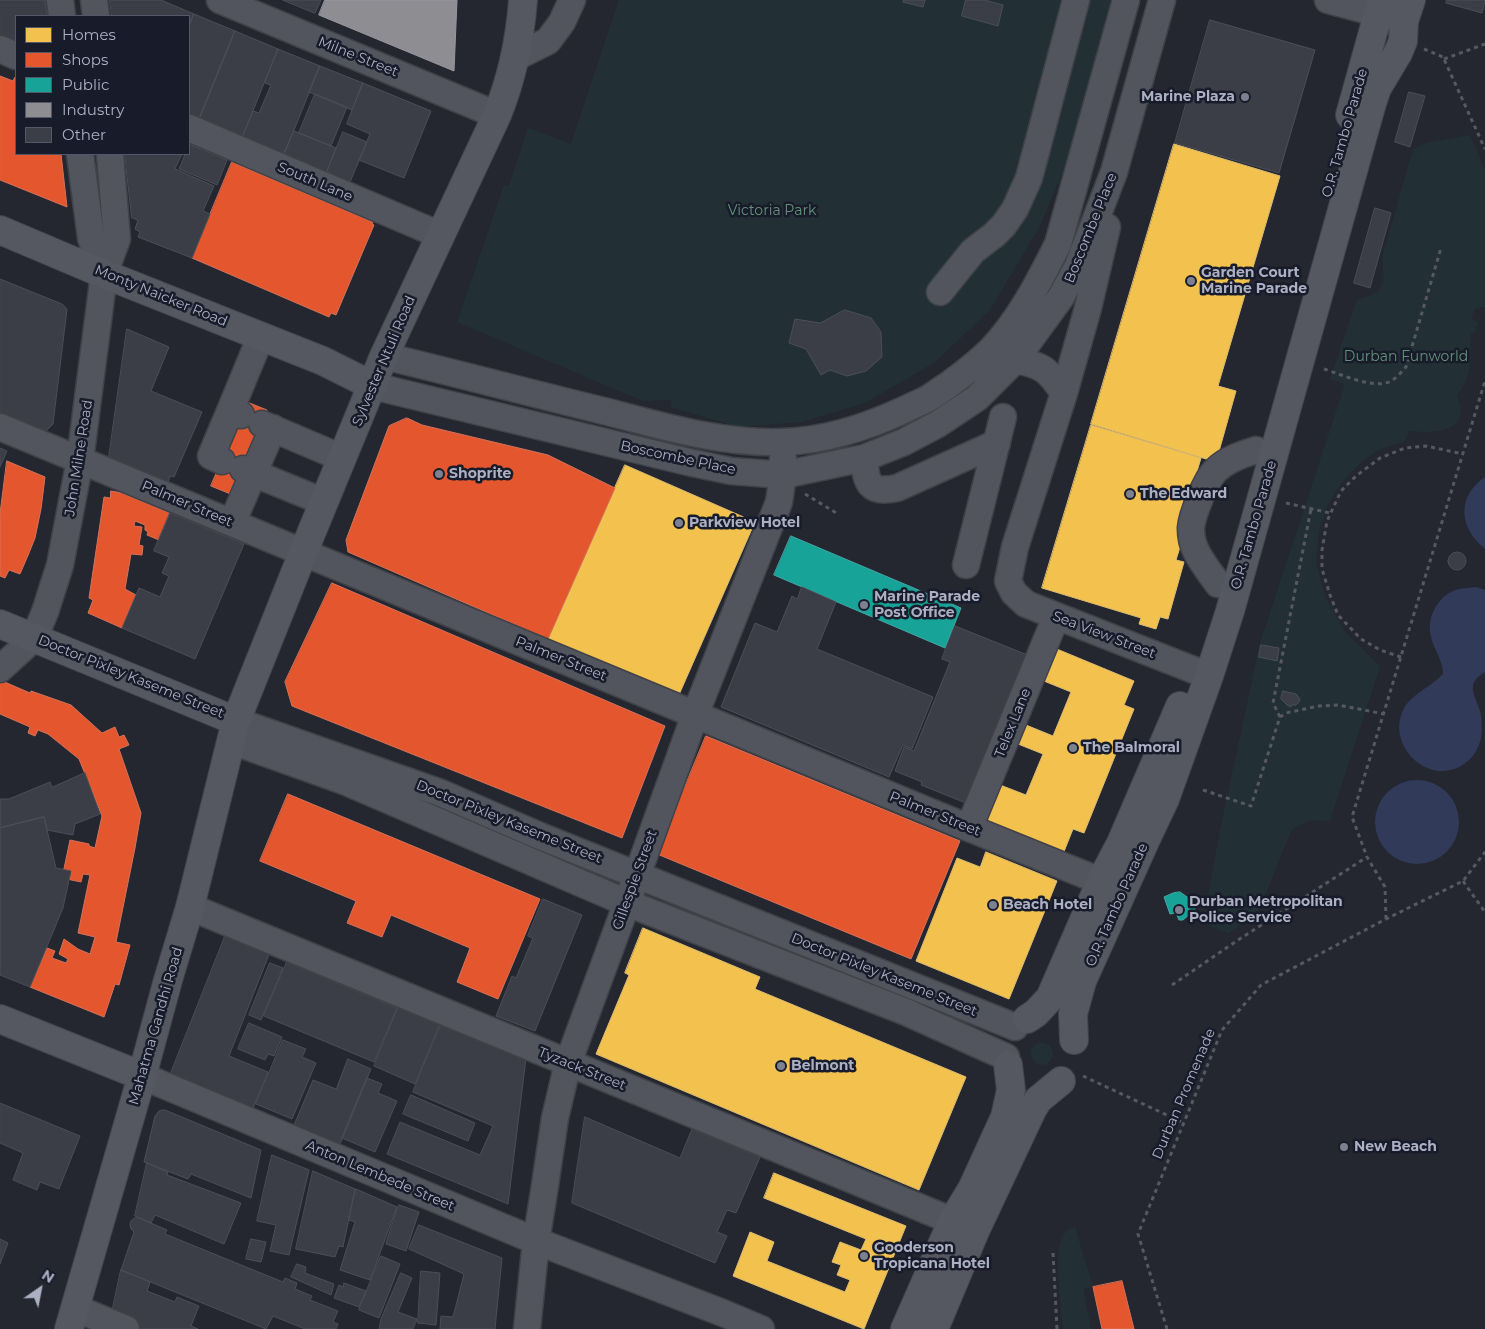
<!DOCTYPE html>
<html>
<head>
<meta charset="utf-8">
<style>
  body { margin:0 }
  #map { position:relative; width:1485px; height:1329px; overflow:hidden; background:#242730; font-family:Montserrat,sans-serif }
  canvas { display:block }
  .legend { position:absolute; left:15px; top:15px; width:175px; height:140px; box-sizing:border-box; background:#181c2a; border:1px solid #535767; margin:0; padding:6px 9px; list-style:none; font-size:15px; color:#acb0c3 }
  .legend li { display:flex; align-items:center; gap:10px; height:25px }
  .legend b { width:25px; border:1px solid #535767 }
  .north { position:absolute; left:15px; top:1264px; width:50px; height:50px; -webkit-text-stroke:4px #181c2a; paint-order:stroke; rotate:33deg; font-size:14px; font-weight:700; line-height:20px; text-align:center; color:#acb0c3 }
  .north::after { content:''; display:block; margin:auto; width:18px; height:22px; background:#acb0c3; clip-path:polygon(50% 0,100% 100%,50% 72%,0 100%) }
</style>
</head>
<body>
<div id="map">
<canvas width="1485" height="1329"></canvas>
<ul class="legend">
<li><b style="height:14px;background:#f2c14e"></b>Homes</li>
<li><b style="height:14px;background:#e4572e"></b>Shops</li>
<li><b style="height:14px;background:#17a398"></b>Public</li>
<li><b style="height:14px;background:#8d8d92"></b>Industry</li>
<li><b style="height:14px;background:#3c3e47"></b>Other</li>
</ul>
<div class="north">N</div>
</div>
<script>
const g = document.querySelector('canvas').getContext('2d');
g.lineJoin = 'round';
function fill(path, color) { g.fillStyle = color; g.fill(path, 'evenodd'); }
function stroke(path, color, width, dash) { g.strokeStyle = color; g.lineWidth = width; g.lineCap = dash ? 'butt' : 'round'; g.setLineDash(dash || []); g.stroke(path); }
function drawText(font, color, halo, rows, align = 'center') {
  g.font = font + ' Montserrat,sans-serif'; g.lineWidth = 5; g.setLineDash([]); g.textBaseline = 'middle'; g.strokeStyle = halo; g.fillStyle = color; for (const [text, x, y, turn = 0] of rows) {
    g.save(); g.translate(x, y); g.rotate((+turn || 0) * Math.PI / 180); g.textAlign = isNaN(turn) ? turn : align; if (halo) g.strokeText(text, 0, 0); g.fillText(text, 0, 0); g.restore();
  }
}
const green = new Path2D(`
  M619,0H1113L1070,154L1041,224L990,310L935,362L865,403L801,422L738,427L671,407V400L643,401L457,322L504,185L509,186L528,128L571,144Z
  M1470,135L1485,169V307L1475,309L1471,319L1476,321L1478,324L1475,331L1471,333L1469,372L1465,383L1457,396L1461,410C1460,414 1459,419 1457,422C1447,434 1423,432 1410,431L1404,442L1382,448L1366,458L1349,474L1337,489L1328,504L1319,531L1316,563L1326,599L1345,632L1380,666L1330,821C1314,819 1304,820 1291,831L1258,913L1228,933L1203,923L1220,830L1260,643L1345,384L1330,379L1357,300L1376,293L1384,282L1382,258L1413,149L1426,143Z
  M1031 1054a11 11 0 1 1 22 0a11 11 0 1 1-22 0Z
  M1075,1227L1093,1287L1083,1289L1091,1329H1063C1061,1309 1054,1256 1061,1239C1064,1232 1069,1229 1075,1227Z`);
const water = new Path2D(`
  M1485,477V549C1459,528 1456,497 1485,477Z
  M1476,587L1485,590V672C1480,675 1474,679 1473,686C1472,694 1478,704 1480,711C1485,733 1481,756 1459,767C1425,784 1387,744 1403,710C1411,694 1431,687 1443,674C1443,660 1434,650 1431,637C1426,619 1437,598 1453,591C1461,588 1468,588 1476,587Z
  M1375 822a42 42 0 1 1 84 0a42 42 0 1 1-84 0Z`);
const homes = new Path2D(`
  M1174,144L1280,176L1218,386L1236,391L1216,462L1091,424Z
  M1091,425L1201,458L1180,529L1185,531L1176,560L1184,562L1168,619L1160,617L1156,629L1139,624L1141,618L1042,588Z
  M625,465L755,522L678,697L548,639Z
  M1052,647L1134,681L1124,705L1134,709L1084,833L1073,829L1063,854L980,820L995,783L1026,795L1043,754L1013,742L1021,723L1053,736L1071,692L1039,679Z
  M986,852L1057,881L1009,999L916,961L957,858L980,867Z
  M643,928L760,977L755,989L966,1077L919,1190L596,1054L629,975L625,973Z
  M774,1173L906,1226L864,1329L733,1276L750,1232L774,1242L767,1261L845,1292L850,1280L837,1275L841,1265L832,1262L840,1242L861,1250L866,1239L764,1198Z`);
const shops = new Path2D(`
  M0,76L13,81L15,77L16,78V154H61L67,207L0,180Z
  M232,162L373,222L372,224L374,225L336,315L331,313L329,317L192,258Z
  M247,402L267,410L233,495L211,486Z
  M407,418L422,425L548,455L615,488L548,639L348,552L346,540L389,426Z
  M7,461L45,477L41,509L35,538L29,553L20,574L9,570L5,578L0,576V514Z
  M111,491L122,493L170,513L159,540L147,535L148,532L145,530V525L135,521L134,526L142,527L139,545L143,546L142,555L131,554L125,589L136,595L122,628L88,613L93,600L89,598L104,497L110,498Z
  M332,583L665,726L622,838L292,706L285,682Z
  M0,680L30,693L31,691L71,705L102,733L115,727L119,737L124,735L129,745L119,749L141,813L135,848L116,942L130,945L119,985L115,984L104,1017L30,987L47,948L55,951L52,958L66,963L68,959L59,954L64,939L78,949L90,954L95,937L78,933L90,875L83,874L81,882L62,878L70,840L89,844V846L95,848L102,816L79,759L48,734L38,730L35,736L28,733L30,727L0,714Z
  M706,736L960,841L911,959L657,854Z
  M288,794L540,899L498,999L457,982L470,948L391,915L382,937L347,923L356,901L260,861Z
  M1122,1281L1134,1329H1102L1093,1287Z`);
const public = new Path2D(`
  M791,536L961,608L945,648L774,575Z
  M1180,892L1190,899L1193,900L1195,908L1194,915L1190,914L1183,920H1179L1176,913L1170,914L1164,897L1173,893Z`);
const industry = new Path2D(`
  M325,0H457L454,71L319,15Z`);
const building = new Path2D(`
  M0,0H45L47,16H16V53L0,46Z
  M110,0H161L194,14L189,26V16H112Z
  M283,0H321L315,13Z
  M904,0H925L923,7L903,2Z
  M966,0H984L1003,5L998,26L962,16Z
  M1447,0H1485V2L1482,13L1446,3Z
  M194,14L235,31L196,127L189,124V26Z
  M1210,20L1315,50L1279,173L1175,143Z
  M235,31L278,49L239,145L196,127Z
  M278,49L320,66L281,162L239,145L253,111L259,113L271,85L265,83Z
  M320,66L363,83L352,110L309,92Z
  M363,83L431,111L404,178L359,160L370,134L347,124Z
  M1409,92L1425,96L1410,147L1395,142Z
  M315,94L347,107L331,146L299,133Z
  M294,131L336,148L325,176L282,158Z
  M343,132L367,142L347,189L324,180Z
  M189,144L227,160L217,185L179,169L185,154H189Z
  M125,154H182L175,169L214,186L203,211L210,214L192,258L138,237L140,232L135,229L138,220L132,218Z
  M1375,208L1391,213L1370,288L1354,283Z
  M0,279L62,304L67,309L53,424L46,431H43L0,413Z
  M845,310L871,318L881,332L882,357L866,371L847,376L830,370L821,375L806,349L789,343L795,319L820,323Z
  M127,329L169,347L151,391L202,412L174,477L170,476L168,482L109,457Z
  M0,448L7,451L0,467Z
  M170,513L244,544L195,659L122,628L139,588L160,597L169,576L162,573L169,557L154,551Z
  M1448 561a9 9 0 1 1 18 0a9 9 0 1 1-18 0Z
  M802,587L836,602L817,649L933,697L912,749L903,745L889,777L721,707L755,623L777,632L792,596L797,599Z
  M955,626L1030,656L971,805L921,785L922,782L895,771L904,747L914,751L950,662L942,659Z
  M1261,645L1279,648L1277,661L1259,657Z
  M1283,691L1296,694L1300,699L1299,702L1296,705H1291V707L1287,705L1281,699Z
  M85,773L100,814L75,824L73,835L47,830L44,817L0,828V799H9L50,782L52,787Z
  M44,817L56,868L71,871L63,908L30,987L0,975V828Z
  M543,899L582,915L535,1031L496,1016L512,976L516,978L533,938L528,936Z
  M226,934L270,952L229,1056L268,1072L252,1111L169,1078Z
  M287,962L397,1008L374,1062L264,1016Z
  M270,963L283,968L261,1020L249,1015Z
  M400,1004L441,1021L415,1084L374,1066Z
  M249,1023L282,1037L274,1056L268,1054L265,1060L238,1049Z
  M441,1025L526,1058L508,1204L387,1154L400,1122L480,1155L493,1126L413,1092Z
  M283,1040L306,1049L302,1057L316,1063L292,1119L256,1104Z
  M348,1059L371,1069L338,1149L292,1130L313,1080L336,1089Z
  M367,1078L382,1084L378,1093L397,1101L375,1152L342,1138Z
  M411,1095L475,1123L468,1141L403,1114Z
  M0,1103L80,1136L59,1189L40,1182L37,1190L13,1180L23,1153L0,1143Z
  M165,1110L261,1150L251,1198L191,1174L188,1179L144,1162L155,1116L159,1111Z
  M585,1117L680,1158L692,1129L760,1157L736,1213L727,1210L717,1232L727,1236L715,1263L572,1203Z
  M272,1155L309,1170L289,1255L270,1251L276,1225L257,1221Z
  M147,1163L168,1172L167,1175L241,1203L224,1244L155,1215L151,1223L135,1216Z
  M313,1171L355,1189L343,1247L339,1246L335,1257L296,1249Z
  M356,1189L397,1207L370,1280L340,1270L355,1222L349,1220Z
  M399,1205L419,1212L406,1251L386,1244Z
  M135,1218H139L167,1230L165,1234L283,1282L285,1278L297,1283L295,1289L312,1296L310,1300L338,1311L333,1322L338,1324L336,1329H305L273,1316L266,1329L121,1270L134,1232L131,1229L130,1224L131,1221Z
  M419,1225L502,1258L495,1329H440L441,1316L453,1317L464,1274L409,1249Z
  M0,1239L8,1243L0,1264Z
  M251,1239L266,1242L261,1262L246,1259Z
  M381,1256L400,1264L379,1318L359,1310Z
  M297,1264L306,1267L305,1273L334,1284L331,1295L291,1277Z
  M121,1270L150,1282L147,1291L175,1302L177,1297L199,1306L191,1326L198,1329H141L111,1317Z
  M421,1271L440,1273L436,1325L418,1323Z
  M401,1273L412,1278L398,1312L417,1319L413,1329H379L381,1319Z
  M344,1283L366,1291L359,1307L334,1298L339,1285L343,1287Z`);
const path = new Path2D(`
  M1424,49L1443,57L1485,149
  M1444,59L1485,44
  M1324,369C1340,374 1373,389 1389,382C1396,379 1401,372 1406,367L1441,248
  M805,494L838,514
  M1286,503L1330,513
  M1401,657L1380,650L1361,639L1338,615L1330,595L1322,569V550L1327,521L1341,491L1356,476L1380,458L1405,448L1426,446L1463,454
  M1280,717L1273,703L1311,509
  M1203,790L1251,806L1280,717L1286,713L1319,706L1338,705L1384,714
  M1463,881L1485,912
  M1386,919L1385,887L1367,857L1352,817L1485,381
  M1172,985L1235,942L1367,857
  M1083,1076L1184,1123
  M1053,1253L1057,1329
  M1167,1329L1138,1234L1222,1030L1261,985L1386,919L1463,881L1485,852`);
const minor = new Path2D(`
  M60,0L62,16
  M94,0L96,16
  M220,0L497,115
  M1328,0L1399,19
  M0,49L16,56
  M516,57L548,41L562,22L572,0
  M189,128L440,235
  M80,154L91,238L104,274
  M1107,227L1088,308L1064,393L1015,547L1008,581L1014,593L1026,604L1209,676
  M940,292L973,251L994,235L1004,225L1015,209L1029,178L1076,0
  M384,356C459,374 534,394 608,412C665,427 723,444 782,442C825,441 870,426 908,408C916,404 925,401 932,396C952,383 973,367 990,351C1019,321 1039,282 1058,244L1126,0
  M1015,360C1043,365 1048,370 1064,393
  M373,386L688,462L731,471L783,475L864,458L904,442L938,424L977,398L1015,360L1061,297L1078,266L1114,172L1162,0
  M241,415L230,411L261,336
  M262,424L342,458
  M0,427L969,828L1120,889
  M864,458C866,483 869,494 897,488L997,443
  M222,461L211,456L230,411
  M243,469L324,502
  M232,523L273,428
  M966,565L1003,417
  M1218,584C1210,573 1202,563 1196,551C1193,545 1191,536 1191,528C1192,515 1206,480 1215,471C1227,459 1241,455 1256,450
  M0,669L34,638L45,612L60,565L80,460L104,274L117,239L110,154
  M236,721L441,793L540,836L1015,1027
  M232,741L344,781L627,903L906,1012L1006,1057
  M969,828L1056,617
  M190,907L972,1229
  M142,1076L536,1241L723,1313L761,1329
  M75,1308L126,1329
  M527,1329L536,1241L544,1192L555,1118L568,1063L627,903L695,715L779,502L783,475V458`);
const major = new Path2D(`
  M1350,115L1382,0
  M0,230L104,274L323,361L373,386
  M0,624L236,721
  M0,1019L142,1076
  M1027,1019L1036,1013L1050,998L1101,881L1121,843L1180,706
  M1074,1040L1073,1014L1082,981L1146,839L1165,799L1209,676L1230,611L1372,103L1377,88L1398,53L1403,41L1404,21L1411,0
  M69,1329L142,1076L168,980L190,907L236,721L303,553L384,356L497,115C512,78 520,40 523,0
  M905,1329L953,1220L972,1189L1005,1117L1011,1090L1008,1065
  M934,1329L975,1231L1032,1110L1038,1100L1061,1081`);
const markers = [
  [1245,97,5,"#7c8090"],
  [1191,281,5,"#7c8090"],
  [439,474,5,"#7c8090"],
  [1130,494,5,"#7c8090"],
  [679,523,5,"#7c8090"],
  [864,605,5,"#7c8090"],
  [1073,748,5,"#7c8090"],
  [993,905,5,"#7c8090"],
  [1179,910,5,"#7c8090"],
  [781,1066,5,"#7c8090"],
  [1344,1147,5,"#7c8090"],
  [864,1256,5,"#7c8090"]
];
const streetNames = [
  ["Milne Street",358,57,22],
  ["O.R. Tambo Parade",1345,133,-74],
  ["South Lane",315,182,23],
  ["Boscombe Place",1091,228,-68],
  ["Monty Naicker Road",161,296,22],
  ["Sylvester Ntuli Road",384,361,-67],
  ["John Milne Road",79,458,-81],
  ["Boscombe Place",678,458,12],
  ["Palmer Street",187,504,23],
  ["O.R. Tambo Parade",1254,525,-74],
  ["Sea View Street",1104,635,21],
  ["Palmer Street",561,659,22],
  ["Doctor Pixley Kaseme Street",131,677,22],
  ["Telex Lane",1013,723,-68],
  ["Palmer Street",935,814,22],
  ["Doctor Pixley Kaseme Street",509,822,22],
  ["Gillespie Street",635,880,-70],
  ["O.R. Tambo Parade",1117,905,-66],
  ["Doctor Pixley Kaseme Street",884,975,22],
  ["Mahatma Gandhi Road",156,1026,-74],
  ["Tyzack Street",582,1069,22],
  ["Durban Promenade",1184,1094,-67],
  ["Anton Lembede Street",380,1176,23]
];
const poiNames = [
  ["Marine Plaza",1235,97,"right"],
  ["Garden Court",1201,273],
  ["Marine Parade",1201,289],
  ["Shoprite",449,474],
  ["The Edward",1140,494],
  ["Parkview Hotel",689,523],
  ["Marine Parade",874,597],
  ["Post Office",874,613],
  ["The Balmoral",1083,748],
  ["Durban Metropolitan",1189,902],
  ["Police Service",1189,918],
  ["Beach Hotel",1003,905],
  ["Belmont",791,1066],
  ["New Beach",1354,1147],
  ["Gooderson",874,1248],
  ["Tropicana Hotel",874,1264]
];
const parkNames = [
  ["Victoria Park",772,211],
  ["Durban Funworld",1406,357]
];
fill(green, '#223036');
fill(water, '#313a58');
fill(homes, '#f2c14e');
stroke(homes, '#ddbc71', 1);
fill(shops, '#e4572e');
stroke(shops, '#d3725b', 1);
fill(public, '#17a398');
stroke(public, '#44a7a5', 1);
fill(industry, '#8d8d92');
stroke(industry, '#9698a1', 1);
fill(building, '#3c3e47');
stroke(building, '#4b4e58', 1);
stroke(minor, '#404249', 29);
stroke(major, '#41444d', 30);
stroke(path, '#565962', 3, [4, 4]);
stroke(minor, '#53555e', 26);
stroke(major, '#555761', 28);
for (const [x, y, r, color] of markers) { const dot = new Path2D(); dot.arc(x, y, r, 0, 2 * Math.PI); g.fillStyle = color; g.fill(dot); stroke(dot, '#181c2a', 2); }
drawText('14px', '#acb0c3', '#181c2a', streetNames);
drawText('bold 14px', '#acb0c3', '#181c2a', poiNames, 'left');
drawText('14px', '#649278', '#181c2a', parkNames);
</script>
</body>
</html>
